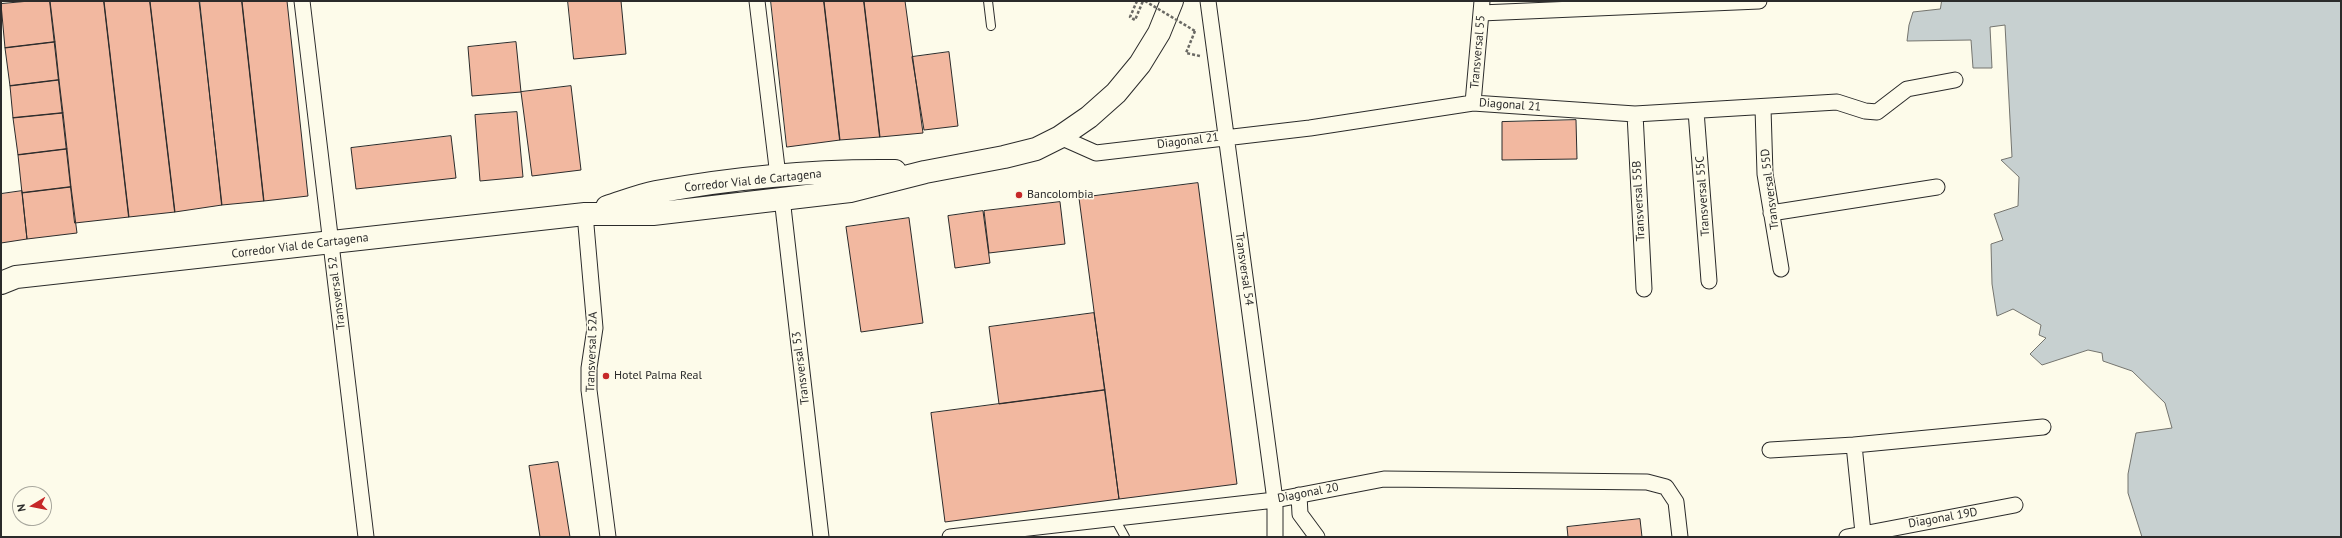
<!DOCTYPE html>
<html>
<head>
<meta charset="utf-8">
<style>
  body { margin:0 }
  #map { position:relative; width:2342px; height:538px; overflow:hidden; background:#fdfbea; font-family:"PT Sans",sans-serif }
  canvas { display:block }
  .frame { position:absolute; inset:0; border:2px solid #2b2b2b; pointer-events:none }
  .north { position:absolute; left:12px; top:486px; width:40px; height:40px; box-sizing:border-box; background:#fdfbea; border:1px solid #a9a89e; border-radius:50%; rotate:260deg; font-size:11px; font-weight:700; line-height:16px; text-align:center; color:#2b2b2b }
  .north::after { content:''; display:block; margin:auto; width:14px; height:18px; background:#c62828; clip-path:polygon(50% 0,100% 100%,50% 72%,0 100%) }
</style>
</head>
<body>
<div id="map">
<canvas width="2342" height="538"></canvas>
<div class="frame"></div>
<div class="north">N</div>
</div>
<script>
const g = document.querySelector('canvas').getContext('2d');
g.lineJoin = 'round';
function fill(path, color) { g.fillStyle = color; g.fill(path, 'evenodd'); }
function stroke(path, color, width, dash) { g.strokeStyle = color; g.lineWidth = width; g.lineCap = dash ? 'butt' : 'round'; g.setLineDash(dash || []); g.stroke(path); }
function drawText(font, color, halo, rows, align = 'center') {
  g.font = font + ' "PT Sans",sans-serif'; g.lineWidth = 3; g.setLineDash([]); g.textBaseline = 'middle'; g.strokeStyle = halo; g.fillStyle = color; for (const [text, x, y, turn = 0] of rows) {
    g.save(); g.translate(x, y); g.rotate((+turn || 0) * Math.PI / 180); g.textAlign = isNaN(turn) ? turn : align; if (halo) g.strokeText(text, 0, 0); g.fillText(text, 0, 0); g.restore();
  }
}
const water = new Path2D(`
  M1942,1H2341V537H2142L2128,493V474L2136,433L2172,428L2165,403L2132,371L2103,361L2102,353L2088,350L2042,365L2030,354L2046,338L2039,335L2041,325L2013,309L1997,316L1992,284L1991,244L2003,240L1994,214L2018,206L2019,177L2001,160L2012,157L2005,25L1990,27L1992,68H1973L1971,40L1907,41L1909,25L1913,12L1940,9Z`);
const building = new Path2D(`
  M30,1H50L55,42L5,48L1,4Z
  M50,1H104L129,217L75,223Z
  M104,1H150L175,212L129,217Z
  M150,1H199L222,205L175,212Z
  M200,1H242L264,201L222,205Z
  M242,1H287L308,196L264,201Z
  M568,1H621L626,54L574,59Z
  M771,1H824L840,140L787,147Z
  M824,1H864L880,137L840,140Z
  M864,1H905L923,133L880,137Z
  M55,42L59,80L10,86L5,48Z
  M516,42L521,92L472,96L468,47Z
  M949,52L958,126L924,130L912,57Z
  M59,80L63,113L13,118L10,86Z
  M571,86L581,170L532,176L521,92Z
  M517,112L523,177L480,181L475,115Z
  M63,113L67,149L18,155L13,118Z
  M1576,120L1577,159L1502,160V122Z
  M451,136L456,178L356,189L351,148Z
  M67,149L71,187L22,193L18,155Z
  M1198,183L1237,484L1119,499L1079,198Z
  M71,187L77,233L27,239L22,193Z
  M22,191L27,239L1,243V194Z
  M1060,202L1065,244L989,253L984,211Z
  M983,211L990,263L955,268L948,216Z
  M909,218L923,323L861,332L846,227Z
  M1094,313L1105,390L999,404L989,327Z
  M1105,390L1119,499L945,522L931,413Z
  M558,462L570,537H540L529,466Z
  M1640,519L1642,537H1568L1567,527Z`);
const path = new Path2D(`
  M1137,1L1130,17L1135,20L1143,1
  M1195,31L1186,53L1200,56`);
const lane = new Path2D(`
  M988,1L991,26
  M1114,517L1125,537`);
const street = new Path2D(`
  M302,1L366,537
  M757,1L778,176
  M1208,1L1275,500V537
  M1481,13L1759,1
  M1473,103L1482,1
  M1763,108L1765,174L1781,269
  M1696,111L1709,281
  M1635,114L1644,289
  M1060,137L1096,153L1310,128L1473,103L1635,114L1837,102L1865,111L1877,112L1907,89L1955,80
  M782,198L821,537
  M1771,213L1937,187
  M585,214L595,328L589,368V390L608,537
  M1854,445L1863,533
  M1770,450L1854,445L2043,427
  M1299,495L1300,514L1317,537
  M950,537L1275,500L1384,479L1647,482L1666,487L1676,502L1680,537
  M1847,537L2015,505`);
const primary = new Path2D(`
  M607,207C623,202 640,195 656,192C732,178 818,170 895,171
  M1,283L16,277L585,214H653L850,191L925,172L1004,157L1036,149L1060,137L1089,117L1116,93L1140,64L1159,33L1172,1`);
const pathBridge = new Path2D(`
  M1145,1L1195,31`);
const markers = [
  [1019,195,4,"#c62828"],
  [606,376,4,"#c62828"]
];
const streetNames = [
  ["Transversal 55",1478,52,-85],
  ["Diagonal 21",1510,105,4],
  ["Diagonal 21",1188,141,-7],
  ["Corredor Vial de Cartagena",753,181,-6],
  ["Transversal 55D",1770,189,-97],
  ["Transversal 55C",1703,196,-94],
  ["Transversal 55B",1639,201,-93],
  ["Corredor Vial de Cartagena",300,246,-7],
  ["Transversal 54",1244,269,82],
  ["Transversal 52",337,293,-97],
  ["Transversal 52A",592,352,-88],
  ["Transversal 53",801,368,-97],
  ["Diagonal 20",1308,493,-11],
  ["Diagonal 19D",1943,518,-10]
];
const poiNames = [
  ["Bancolombia",1027,195],
  ["Hotel Palma Real",614,376]
];
fill(water, '#c7d0d0');
stroke(water, '#74746e', 1);
fill(building, '#f2b8a0');
stroke(building, '#2b2b2b', 1);
stroke(lane, '#2b2b2b', 10);
stroke(street, '#2b2b2b', 17);
stroke(primary, '#2b2b2b', 24);
stroke(path, '#6a6964', 2.5, [3, 2]);
stroke(lane, '#fdfbea', 8);
stroke(street, '#fdfbea', 15);
stroke(primary, '#fdfbea', 22);
stroke(pathBridge, '#6a6964', 2.5, [3, 2]);
for (const [x, y, r, color] of markers) { const dot = new Path2D(); dot.arc(x, y, r, 0, 2 * Math.PI); g.fillStyle = color; g.fill(dot); stroke(dot, '#fdfbea', 1.5); }
drawText('12px', '#2b2b2b', '#fdfbea', streetNames);
drawText('12px', '#2b2b2b', '#fdfbea', poiNames, 'left');
</script>
</body>
</html>
